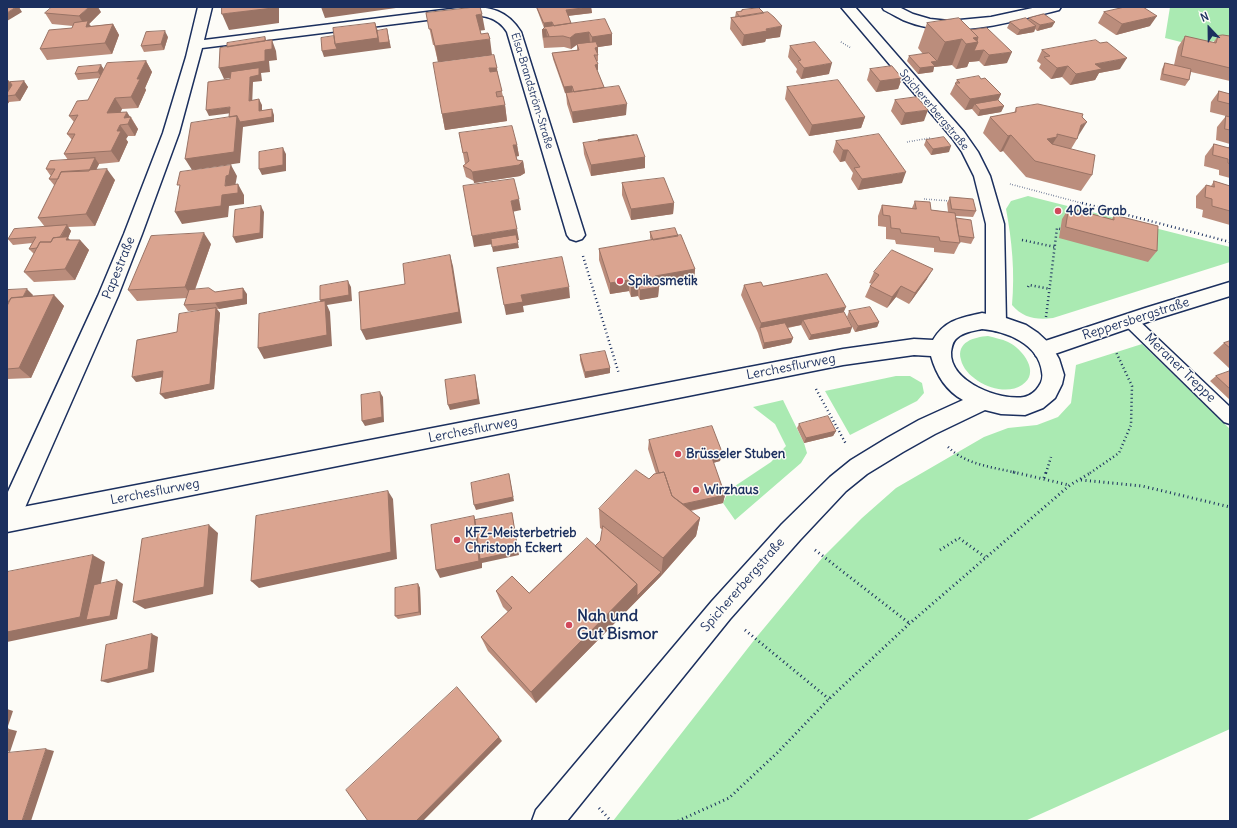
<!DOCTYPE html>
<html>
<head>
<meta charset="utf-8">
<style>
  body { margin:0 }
  #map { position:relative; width:1237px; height:828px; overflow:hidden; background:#fdfcf7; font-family:Delius,sans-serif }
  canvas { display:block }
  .frame { position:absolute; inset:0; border:8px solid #1b2f5e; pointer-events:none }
  .north { position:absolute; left:1189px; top:8px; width:40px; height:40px; -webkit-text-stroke:3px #fdfcf7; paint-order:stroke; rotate:338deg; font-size:11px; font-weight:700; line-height:16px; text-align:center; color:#1b2f5e }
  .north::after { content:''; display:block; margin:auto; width:14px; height:18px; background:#1b2f5e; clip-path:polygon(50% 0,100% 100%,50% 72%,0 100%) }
</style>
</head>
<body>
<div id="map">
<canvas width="1237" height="828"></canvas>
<div class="frame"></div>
<div class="north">N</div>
</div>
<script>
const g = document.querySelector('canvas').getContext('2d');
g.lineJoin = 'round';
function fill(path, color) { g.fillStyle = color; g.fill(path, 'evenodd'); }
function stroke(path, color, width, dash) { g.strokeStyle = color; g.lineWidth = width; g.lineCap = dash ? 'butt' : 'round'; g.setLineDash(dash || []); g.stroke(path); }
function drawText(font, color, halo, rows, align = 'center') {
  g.font = font + ' Delius,sans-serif'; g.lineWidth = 3; g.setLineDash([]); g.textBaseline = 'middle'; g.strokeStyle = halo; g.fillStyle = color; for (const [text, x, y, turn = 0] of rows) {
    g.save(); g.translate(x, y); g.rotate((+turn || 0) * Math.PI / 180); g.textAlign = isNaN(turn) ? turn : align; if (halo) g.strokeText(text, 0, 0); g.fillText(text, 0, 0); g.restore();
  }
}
const green = new Path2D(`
  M1170,7H1230V44C1221,41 1208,39 1201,47L1165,38Z
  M1028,196L1230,247V262L1053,318C1036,320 1023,318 1012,305C1015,272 1012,241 1006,209L1011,201Z
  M988,336C995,338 1002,339 1008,342C1023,349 1041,373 1022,385C1003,398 966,381 961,360C956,342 974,337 988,336Z
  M1142,344L1230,429V729L1025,821H613L755,639L823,557L862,518L896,488L984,437L1008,428L1037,425L1058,417L1071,403L1076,365Z
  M896,376H910L922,383L924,393L917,401L850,435L825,391Z
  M783,400L804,443L807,453L801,463L735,520L723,503L729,490L771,462L786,446L775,424L753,407Z`);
const pathFar2 = new Path2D(`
  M841,42L851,48
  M907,142L930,138
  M1010,184L1085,204
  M924,199L950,201`);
const pathFar1 = new Path2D(`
  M1082,203L1230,242
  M1022,240L1055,247
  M583,256L619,374
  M1028,287L1029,285L1050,289
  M1046,317L1057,228L1060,229
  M816,389L846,444
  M948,447C966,465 993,467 1017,473
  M1046,473L1051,457
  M1090,473L1119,453L1131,425L1132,386L1116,352`);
const path = new Path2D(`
  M1013,472L1069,485
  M1044,478L1046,472
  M1081,480L1142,486L1230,507
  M815,550L909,623
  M940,550L959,538L985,557
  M745,630L829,699
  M599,808L611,821
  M678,821L729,798L777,753L829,699L909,624L1070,485L1092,472`);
const lane = new Path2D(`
  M1129,315L1134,316L1230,407V424L1224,422L1124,324L1122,320L1124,316Z`);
const street = new Path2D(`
  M198,7H212L204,40L467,7C491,7 507,10 521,32L585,235L582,239L576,241L570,239L567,235L507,32C498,17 483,15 467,15L202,48L179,133L142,234L118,296L16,528L7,531V494L98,296L124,234L163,133L186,57Z
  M841,7H855L964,132L978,152L990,176L1004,224L1006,323L1003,328L996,331L989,328L986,323V224L974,176L962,152L952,138Z
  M882,7H899L913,14L930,19L949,21L991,17L1037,7H1061L1059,10C1010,22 952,41 903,20C897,17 890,13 884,10Z
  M1230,282V296L1159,318L1043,358L1036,356L1033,350L1036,344L1145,308Z`);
const secondary = new Path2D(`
  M982,313L1003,317L1026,325L1038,333L1051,345L1059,359L1064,375L1062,384L1055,398L1043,408L1025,415L1001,414L985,410L935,434L903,452L867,474L846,491L800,540L730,619L567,821H532L536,810L712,601L782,524L830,477L851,460L887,438L919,420L963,400C946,391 936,374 931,356L914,355L843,365L7,532V510L843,349L914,339L933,340C945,320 960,318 982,313ZM982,329C1006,331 1039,344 1042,372C1043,376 1042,382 1039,386C1036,391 1030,396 1024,397C1000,401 949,382 951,352C952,347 952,342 957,338C964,332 973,331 982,329Z`);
const wall = new Path2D(`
  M536,7H591L592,13L568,16L571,23L612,34V45L598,47V53H597L598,55V61H597L598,70H597L604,88L626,115L573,123L567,104L566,93L572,92L565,93L553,59L552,53L577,50V45L571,49L564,47L544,48L542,30L544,28Z
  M1119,7H1143L1150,26L1116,35L1098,23L1104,12L1118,9Z
  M742,10L780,37L766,39L765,42L742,46L730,29L731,18L735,17L736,12L741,11Z
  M101,12L89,24L91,26L113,24L119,35L112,54L47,60L40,49L72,28L73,26L52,24L45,13Z
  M426,13L485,30H480L481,34L492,55L438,62L434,45H433Z
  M1029,18L1052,27L1037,31L1035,29L1034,32L1017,35L1007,28L1010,22L1028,20Z
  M927,23L971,30L1007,63L984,66L979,61L969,62L967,67L956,69L952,65L934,67L933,72L918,74L907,61L909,56L923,54L918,48Z
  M1185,36L1213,43L1218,36H1230V81L1191,72L1189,80L1185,86L1160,80L1162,69L1165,63L1174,65L1178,47Z
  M168,37L164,50L144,52L141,46Z
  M790,46L829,74L801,79L796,72L797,69L788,57Z
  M1042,50L1120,69L1099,73L1095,80L1070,85L1062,77L1051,79L1039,68L1041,64L1037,61Z
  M146,61L152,72L145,88L146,90L138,108L122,109L120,112L131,117L138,129L135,136H128L126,139L128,142L119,162L99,164L96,170L115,180L95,226L68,227L71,231L68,238L70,240H80L89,250L75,280L34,282L24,272L34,254L29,249L32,243L13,245L8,239L45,227L38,218L55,185H54L49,179L51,175H50L46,169L68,160L64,154L72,140L67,134L74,122L69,116L88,100L100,78L78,80L75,74L101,65L104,70Z
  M870,69L902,78L898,89L876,92L867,80Z
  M498,75L505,105L507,121L445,130L442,114Z
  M981,79L1001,94L998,100L1004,106L1001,112L978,116L972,109L965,110L950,94L957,80Z
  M7,80H8L10,82L24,81L28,87L20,101L9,102L7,105Z
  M787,87L865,117L861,128L809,136L785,99Z
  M1219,91L1230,94V144L1216,140L1217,127L1226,116L1210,112L1211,102Z
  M895,100L924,121L901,125L891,111Z
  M1016,108L1078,137L1077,139L1071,149L1092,175L1081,191L1026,177L1003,151L1000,152L983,133L990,117L1014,113Z
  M459,133L517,145L519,156H516L517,160L523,161L525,173L520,176L474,183V181L466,177L463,166L466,164H465Z
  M926,140L949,152L931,155L924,145Z
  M836,141L902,183L858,190L851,179L853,173L845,161L840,162L833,152Z
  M583,143L645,157V168L591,176L584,154Z
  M1214,144L1228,148L1230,145V178L1219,175V170L1204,166L1205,156Z
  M1214,181L1230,186V225L1202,217L1203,210L1196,208V196L1206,185L1211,186Z
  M622,183L674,203L673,214L631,220L622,195Z
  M950,197L976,211L973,217L956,216V218L974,238L971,244L960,242L954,254L934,252V248L896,244L895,240L886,239V227L878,226V216L882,205L912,208L915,201L931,210L948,212L947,203Z
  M1069,208L1112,219L1114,215L1157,251L1148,262L1059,238L1062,219Z
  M650,232L678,236L695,269L694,280L659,286L658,297L640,300L638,296L631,297L629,291L610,294L599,260V249L651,240L650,238Z
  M211,244L195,290L215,292L247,294V304L217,309L220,313L214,389L165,399L162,377L136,382L177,332L203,310L188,311L184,305L187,298L137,301L128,290Z
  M874,272L927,279L909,304L896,297L887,308L865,297L870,286L872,284L869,283Z
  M744,285L763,286L844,312L852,327L850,333L809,340L801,325L788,328L793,338L791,343L763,349L758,333L741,295Z
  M7,290L33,295L32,296L54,295L64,306L31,378L7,379Z
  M849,311L879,322L877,327L855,332L847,317Z
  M1230,341V369L1213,353L1224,343Z
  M580,355L610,368V373L585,378L580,360Z
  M1230,371V400L1210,381L1216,376Z
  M799,424L836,431L833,436L804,443L797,428Z
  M649,440L722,452L720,461L713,463L725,495L723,503L691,511L700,518L696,536L661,576L536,703L488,651L481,637L508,612L503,607L496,591L529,593L595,546L600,541L603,530L600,528L599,509L649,479L656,474L648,449Z
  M418,584L420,588L421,615L398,619L395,616Z`);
const shadedWall = new Path2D(`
  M16,7H19L22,12L7,21V13Z
  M89,7H98L101,12L89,24L95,32L92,38L79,16Z
  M273,7H279V23L229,30L222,14Z
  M321,7H396V8L325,18Z
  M591,7L592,13L566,16V10Z
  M482,14L485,30L478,31L476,15Z
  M1157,16L1150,26L1116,35L1122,24Z
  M552,22L553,27L544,29V23Z
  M1055,22L1052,27L1037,31L1040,25Z
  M375,23L379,34L387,29L391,48L324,57L322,51Z
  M113,24L119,35L112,54L105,43Z
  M782,26L780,37L766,39L765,42L742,46L744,35L766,29Z
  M1036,26L1034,32L1017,35L1020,30Z
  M546,29L547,37H543V41L542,30Z
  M165,31L168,37L164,50L161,44Z
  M589,32L590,43L576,45L571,49L570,38L575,34Z
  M612,34V45L592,48V37Z
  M265,37L267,43L272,40L276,51L277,60L269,61L270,72L261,73L262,81L253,82L252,107L249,101L250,77L259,74L224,79L219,68Z
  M978,37V42L984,50L979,61L969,62L967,67L956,69L966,44L973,38Z
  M490,39L492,55L438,62L435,46Z
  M962,39L952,65L934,67L933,72L918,74L920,68L931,62L937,61L945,42Z
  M598,47V53L595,54V48Z
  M1012,52L1007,63L984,66L989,55Z
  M1127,58L1120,69L1099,73L1095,80L1070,85L1076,74L1095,64Z
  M146,61L152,72L145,88L146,90L138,108L131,97L137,79Z
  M832,63L829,74L801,79L804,68Z
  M598,64V70L595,71V65Z
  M101,65L105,71L102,78L98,72Z
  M1068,66L1062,77L1051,79L1057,68Z
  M489,68H497L499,83L492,84Z
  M902,78L898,89L876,92L880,81Z
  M8,80L16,91L7,96V81Z
  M24,81L28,87L20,101L15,95Z
  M572,86V92L565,93L564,87Z
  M1001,94L996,105L975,104L972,109L965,110L970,99Z
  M7,98L9,102L7,105Z
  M115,98L122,109L115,125L107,113Z
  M259,99L262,105V117L259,111Z
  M627,104L626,115L573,123L572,112Z
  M505,105L507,121L445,130L442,114Z
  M1004,106L1001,112L978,116L980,110Z
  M230,107L232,113L209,116L206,110Z
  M272,109L274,115V122L243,127L240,163L192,170L185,159L237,116Z
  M928,110L924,121L901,125L905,113Z
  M127,112L138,129L135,136L124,118Z
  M865,117L861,128L809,136L812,125Z
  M1087,122L1077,138L1081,125Z
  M120,125L128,136L126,139L128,142L119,162L111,151L117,131Z
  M1011,135L1003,151L1000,152L1008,136Z
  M1057,137L1047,153V139Z
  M513,145H517L519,156L515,157Z
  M951,146L949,152L931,155L933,149Z
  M283,148L286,154V171L262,175L259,169Z
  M843,150H848L845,161L840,162Z
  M645,157V168L591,176V165Z
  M95,158L99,164L90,182L86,177Z
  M523,161L525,173L520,176L474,183L472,172Z
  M231,165L237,176L235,187L238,184L244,195V204L229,206L228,217L182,224L175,212L222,195L225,186L226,176Z
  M107,169L115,180L95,226L86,214Z
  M906,172L902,183L858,190L862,179Z
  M519,199L521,210L512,212L511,201Z
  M674,203L673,214L631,220V209Z
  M261,206L264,212L263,238L236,243L233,237Z
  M67,225L71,231L68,238L76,247L80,240L89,250L75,280L65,269L56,247Z
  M517,229L519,240L474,247L472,236Z
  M204,233L211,244L192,297L185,287Z
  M518,243L519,248L493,252L492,247Z
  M450,255L453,266L462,323L366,340L361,330Z
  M695,269L694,280L654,287L655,276Z
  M933,269L927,279L909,304L915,293Z
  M629,280V291L610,294V283Z
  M348,281L351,287L352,301L327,305L330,312L332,346L264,359L258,348L323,306L320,300Z
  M638,285V296L631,297V286Z
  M901,286L896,297L887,308L892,297Z
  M569,287L570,298L523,306L524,312L506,315L504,305L521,295Z
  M659,287L658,297L640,300V290Z
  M243,288L247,294V304L219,309L215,303Z
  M27,289L33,295L27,306L21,301Z
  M54,295L64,306L31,378L19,368Z
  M846,307L841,318L803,320L801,325L761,332L760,328L761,323Z
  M216,308L220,313L214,389L165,399L160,394Z
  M879,322L877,327L855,332L858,326Z
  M852,327L850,333L809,340L811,335Z
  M793,338L791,343L763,349L764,343Z
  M610,368V373L585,378V372Z
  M163,371L168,376L136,382L132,377Z
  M475,375L476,380L480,404L450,410L448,405Z
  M380,392L383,397L384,422L365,426L362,421Z
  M836,431L833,436L804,443L806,438Z
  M722,452L720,461L709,464L711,455Z
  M509,474L514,501L476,510L474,505Z
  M388,491L393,499L397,559L259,588L251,581Z
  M725,495L723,503L669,515L671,507Z
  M512,513L519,555L482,563V562V568L440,578L436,570L474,516L477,525Z
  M700,518L696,536L661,576L663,558Z
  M209,525L218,533L213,594L145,609L133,602Z
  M93,555L105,562L94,619L117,580L123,584L117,619L7,642V632Z
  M661,572V576L536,703L531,692L637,584Z
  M418,584L420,588L421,615L419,612Z
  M152,634L158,637L154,672L108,683L101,681Z
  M7,709L13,711L7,729Z
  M9,729L17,731L10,752L7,751V736Z
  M499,737L502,741L423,821H416Z
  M46,749L54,751L31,821H22Z`);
const building = new Path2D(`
  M7,7H16L7,13Z
  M52,7H89L79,16L45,13Z
  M222,7H273V8L222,14Z
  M475,7H480L482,14L476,15L481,34L488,33L490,39L435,46L431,29H429L426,13Z
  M537,7H591L566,10L571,23L554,26L552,22L544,23Z
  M1125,7H1143L1157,16L1122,24L1104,12Z
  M759,8L764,13L740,17L736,12L742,11V10Z
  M768,12L774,17L782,26L766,29L767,31L744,35L731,18Z
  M1044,14L1055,22L1040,25L1029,18Z
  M959,18L978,37L973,38L978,42L966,44L962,39L945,42L927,23Z
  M1026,18L1036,26L1020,30L1010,22Z
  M605,19L612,34L592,37L589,32L575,34L570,38L563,36L543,37L549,36L546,29L542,30L545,27Z
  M88,21L86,27L113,24L105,43L40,49L49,30L72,28L74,23Z
  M375,23L378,38L335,44L333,28Z
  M987,28L1012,52L989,55L984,50L974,51L978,42L977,41L978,37L971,30Z
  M387,29L389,42L379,43L377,31Z
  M165,31L161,44L141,46L146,32Z
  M1223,35L1230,36V68L1181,56L1185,36L1216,43L1218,36Z
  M334,36L335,44L337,49L322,51L321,38Z
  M265,37V41L227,47V43Z
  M272,40V49L265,50V61L219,68L220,48Z
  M1096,40L1100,43L1107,42L1127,58L1095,64L1102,69L1076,74L1068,66L1057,68L1044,57L1050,56L1042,50Z
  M596,42L598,47L595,48L598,55H594L598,64L595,65L604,87L601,88L574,92L572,86L564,87L552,53L579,50L577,44Z
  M815,42L832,63L804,68L798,61L801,60L790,46Z
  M929,53L937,61L931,62L935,66L920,68L909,56Z
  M494,55L497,68H489L490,72L497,71L502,91L496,92L497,97L503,96L505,105L442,114L433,63Z
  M146,61L137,79H140L131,97L115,98L107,113L127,112L124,118L131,117L128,124L120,125L117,131H121L111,151L64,154L75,134H67L78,115L69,116L77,101L88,100L107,63Z
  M1165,63L1191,69L1189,80L1163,74Z
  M101,65L98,72L75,74L78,67Z
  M892,66L902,78L880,81L870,69Z
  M259,68V75L250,77L249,101L259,99V111L272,109V117L240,122L237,116L229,117L230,107L206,110L208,82L230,79L231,72Z
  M979,76L981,79L985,78L1001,94L970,99L955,83H960L957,80Z
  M838,80L865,117L812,125L787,87Z
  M24,81L15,95L7,96V93L12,85L10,82Z
  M619,86L627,104L572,112L566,93Z
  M1219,91L1230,94V104L1218,101Z
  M917,97L928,110L905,113L895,100Z
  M998,100L1004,106L980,110L975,104Z
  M1038,104L1083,114L1082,117L1087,122L1081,125L1077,139L1057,134V137L1047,139L1052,144L1095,155L1092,175L1035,161L1011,135L1008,136L990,117L1016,112V108Z
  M237,116L234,152L185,159L191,123Z
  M1226,116L1230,117V130L1225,129Z
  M512,126L517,145H513L517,160L523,161L519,165L472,172L471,170L463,166L469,161L467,152L463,153L459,133Z
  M879,134L906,172L862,179L854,168L860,167L848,150H843L836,141Z
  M634,135L598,141V140Z
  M637,135L645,157L591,165L583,143Z
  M944,137L951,146L933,149L926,140Z
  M1214,144L1229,148L1230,145V164L1228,163V159L1213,155Z
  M283,148V165L259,169V152Z
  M95,158L89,171L61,172L58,179H49L55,169H46L50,161Z
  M231,165L229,175L226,176L225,186L238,184V193L222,195L221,206L175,212L180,185H177L180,172Z
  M107,169L86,214L38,218L61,172Z
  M664,178L674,203L631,209L622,183Z
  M514,179L519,199L511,201L517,229L472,236L463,186Z
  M1214,181L1230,186V211L1212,206V199L1205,197L1206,185L1214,187Z
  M950,197L973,199L976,211L952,209Z
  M915,201L930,202L931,210L955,213L960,243L940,241L939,237L901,233L900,229L891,228L890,216L883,215L882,205L916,209Z
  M261,206L260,233L233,237L235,210Z
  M1069,208L1114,220V215L1158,226L1157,251L1066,227Z
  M956,218L971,220L974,238L959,236Z
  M67,225L60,237L53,238L51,242H40L37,248L29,249L36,237L8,239L14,229Z
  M675,228L678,236L653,240L650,232Z
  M204,233L185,287L128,290L151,236Z
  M516,235L518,243L492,247L491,239Z
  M681,235L695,269L655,276L659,287L640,290L638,285L631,286L629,280L610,283L599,249Z
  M68,237L66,240H80L65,269L24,272L40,242H51L53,238Z
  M892,250L933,269L915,293L901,286L892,297L870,286L879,275L874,272Z
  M450,255L459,312L361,330L359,292L405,284L403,264Z
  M562,257L569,287L521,295L523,302L504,305L497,268Z
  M827,274L846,307L761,323L744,285L761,282L763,286Z
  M348,281L349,295L320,300V286Z
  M209,288L215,292L243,288V299L215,303L184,305L189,290Z
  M27,289L23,297L11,298L9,301L7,302V290Z
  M54,295L19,368L7,369V306L11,298Z
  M325,301L327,335L258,348L259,314Z
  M870,307L879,322L858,326L849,311Z
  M216,308L210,384L160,394L163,371L132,377L137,340L177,332L179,314Z
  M844,312L852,327L811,335L803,320Z
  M785,323L793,338L764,343L760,328Z
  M1230,341V348L1224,343Z
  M605,351L610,368L585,372L580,355Z
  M1230,371V389L1216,376Z
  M475,375L478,399L448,405L445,380Z
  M380,392L382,417L362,421L361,395Z
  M828,416L836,431L806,438L799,424Z
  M712,426L722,452L711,455L725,495L683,504L672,496L664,472L659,473L649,440Z
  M636,470L649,479L654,474L664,472L672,496L700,518L663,558L599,509Z
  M509,474L513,497L474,505L471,483Z
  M388,491L391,552L251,581L256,516Z
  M512,513L518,551L480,559L475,520Z
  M474,516L479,561L436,570L431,525Z
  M209,525L204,587L133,602L142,539Z
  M603,526L661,572L637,596V584L595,546L600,541Z
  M587,538L637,584L531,692L481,637L512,608L496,591L512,576L529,593Z
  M93,555L80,617L7,632V572Z
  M117,580L110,616L86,620L94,585Z
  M418,584L419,612L395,616V588Z
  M152,634L148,669L101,681L106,645Z
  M457,687L499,737L416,821H368L346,790Z
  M7,729H9L7,736Z
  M46,749L22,821H7V753Z`);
const markers = [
  [1058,211,4,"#d1495b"],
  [620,281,4,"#d1495b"],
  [678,454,4,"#d1495b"],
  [696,490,4,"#d1495b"],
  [457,540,4,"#d1495b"],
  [569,625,4,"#d1495b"]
];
const farStreetnames = [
  ["Elsa-Brandström-Straße",532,91,73],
  ["Spichererbergstraße",934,110,50]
];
const poiNames = [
  ["40er Grab",1066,211],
  ["Spikosmetik",628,281],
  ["Brüsseler Stuben",686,454],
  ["Wirzhaus",704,490],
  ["KFZ-Meisterbetrieb",465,533],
  ["Christoph Eckert",465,548]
];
const streetNames = [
  ["Papestraße",119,268,-68],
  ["Reppersbergstraße",1136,319,-18],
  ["Lerchesflurweg",791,367,-11],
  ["Meraner Treppe",1180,368,44],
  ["Lerchesflurweg",473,430,-11],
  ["Lerchesflurweg",155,492,-11],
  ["Spichererbergstraße",743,585,-49]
];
const nearPoinames = [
  ["Nah und",577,616],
  ["Gut Bismor",577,634]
];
fill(green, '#aaeab2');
stroke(lane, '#1b2f5e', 3);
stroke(street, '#1b2f5e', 3);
stroke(secondary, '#1b2f5e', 3);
stroke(pathFar2, '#1b2f5e', 1.5, [0.5, 2]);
stroke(pathFar1, '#1b2f5e', 2.5, [1, 3]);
stroke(path, '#1b2f5e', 3, [1, 3.5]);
fill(lane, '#fdfcf7');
fill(street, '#fdfcf7');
fill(secondary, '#fdfcf7');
fill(wall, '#bb8d7c');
fill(shadedWall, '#997365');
fill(building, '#daa490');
stroke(building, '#997365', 1);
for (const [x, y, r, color] of markers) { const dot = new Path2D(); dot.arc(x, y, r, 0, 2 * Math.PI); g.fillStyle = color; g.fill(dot); stroke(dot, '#fdfcf7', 1.5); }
drawText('11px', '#1b2f5e', '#fdfcf7', farStreetnames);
drawText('bold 13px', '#1b2f5e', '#fdfcf7', poiNames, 'left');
drawText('13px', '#1b2f5e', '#fdfcf7', streetNames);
drawText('bold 16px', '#1b2f5e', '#fdfcf7', nearPoinames, 'left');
</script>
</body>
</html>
